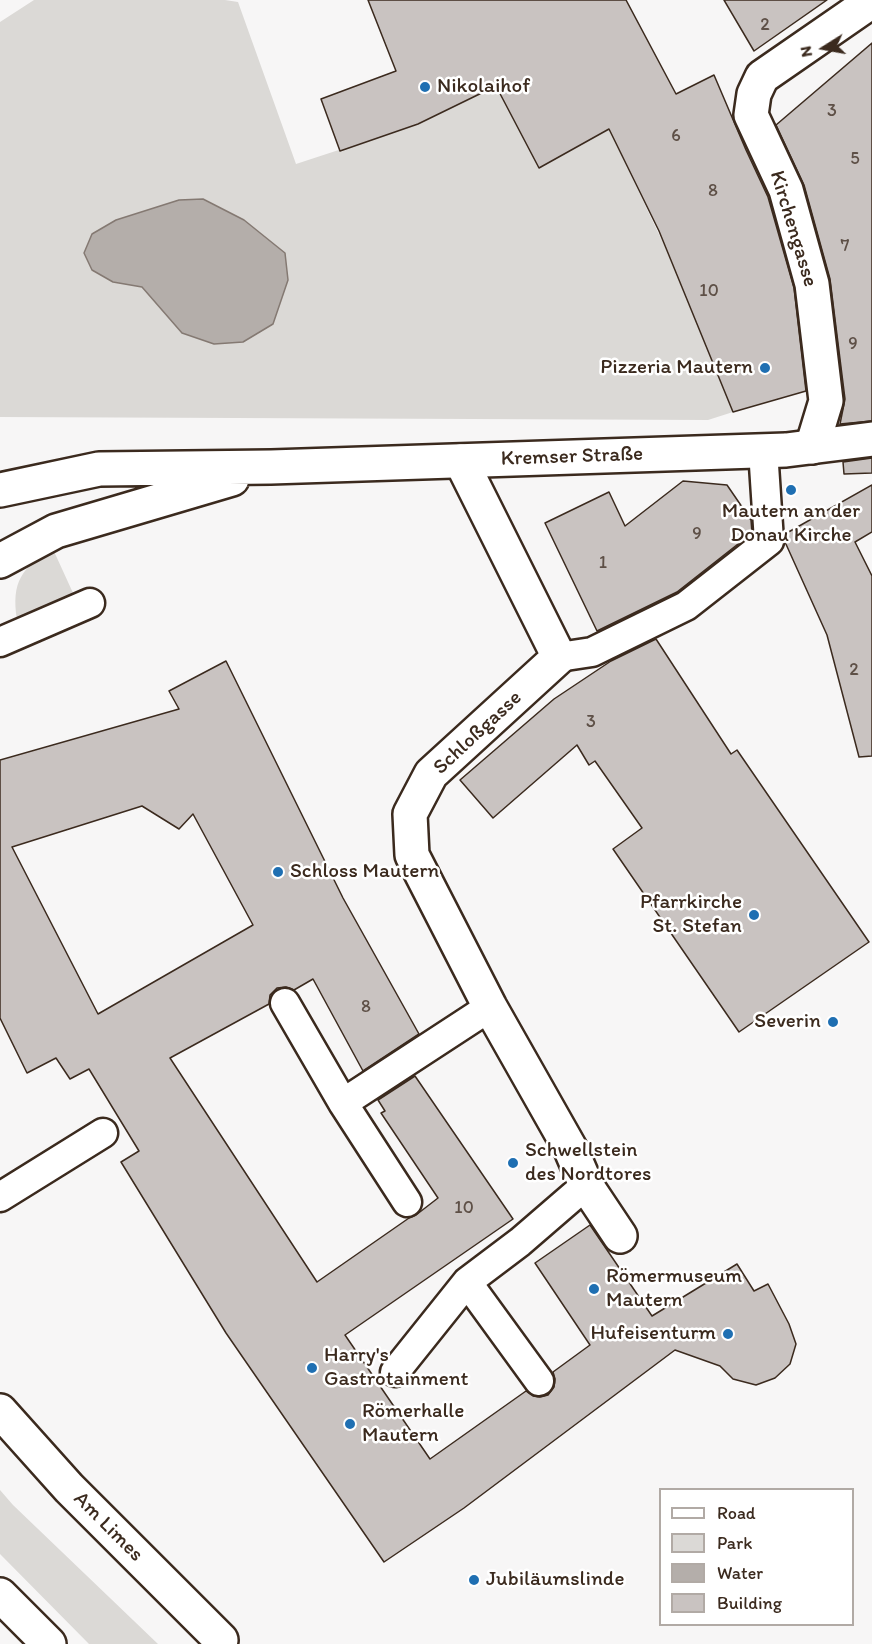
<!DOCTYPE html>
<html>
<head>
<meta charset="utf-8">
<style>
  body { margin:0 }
  #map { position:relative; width:872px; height:1644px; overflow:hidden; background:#f7f6f6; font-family:Itim,sans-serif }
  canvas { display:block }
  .legend { position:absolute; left:659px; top:1488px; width:195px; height:138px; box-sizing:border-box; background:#fff; border:2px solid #b1aaa5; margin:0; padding:8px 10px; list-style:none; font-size:18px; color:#3b2a1e }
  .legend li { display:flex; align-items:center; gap:12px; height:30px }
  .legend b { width:30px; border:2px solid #b1aaa5 }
  .north { position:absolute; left:794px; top:18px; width:60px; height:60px; -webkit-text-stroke:4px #fff; paint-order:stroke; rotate:259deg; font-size:16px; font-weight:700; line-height:24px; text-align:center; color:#3b2a1e }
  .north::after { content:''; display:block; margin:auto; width:21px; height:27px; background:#3b2a1e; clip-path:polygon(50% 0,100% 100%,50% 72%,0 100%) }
</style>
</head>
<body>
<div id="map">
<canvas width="872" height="1644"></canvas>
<ul class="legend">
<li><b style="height:8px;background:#fff"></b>Road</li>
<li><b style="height:16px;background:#dbd9d6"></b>Park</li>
<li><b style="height:16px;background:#b4aeaa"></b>Water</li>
<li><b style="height:16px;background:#c9c3c1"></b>Building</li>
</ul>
<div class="north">N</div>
</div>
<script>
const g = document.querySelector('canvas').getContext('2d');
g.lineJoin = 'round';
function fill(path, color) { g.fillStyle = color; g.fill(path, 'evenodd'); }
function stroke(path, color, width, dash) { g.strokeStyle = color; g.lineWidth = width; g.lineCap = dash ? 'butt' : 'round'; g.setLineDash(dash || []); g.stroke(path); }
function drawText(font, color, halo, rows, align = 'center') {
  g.font = font + ' Itim,sans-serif'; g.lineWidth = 5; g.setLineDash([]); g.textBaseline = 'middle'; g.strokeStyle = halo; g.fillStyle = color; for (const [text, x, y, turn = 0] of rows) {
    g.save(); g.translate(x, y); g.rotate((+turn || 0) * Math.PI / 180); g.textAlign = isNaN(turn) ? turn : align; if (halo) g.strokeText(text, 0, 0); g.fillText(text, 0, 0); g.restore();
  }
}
const green = new Path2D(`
  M34,0H225L238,2L296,164L418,124L505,82L609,129L665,247L733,412L708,420L0,417V22ZM204,199L244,220L285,253L182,333L142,287Z
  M52,547L73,593L17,620C11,581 22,569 52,547Z
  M0,1490L13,1505L158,1644H89L0,1554Z`);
const water = new Path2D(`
  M203,199L244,220L285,253L288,280L273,324L243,342L214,344L182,333L142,287L113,282L92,270L84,253L92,234L116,220L179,200Z`);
const building = new Path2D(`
  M368,0H626L676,94L714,75L746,150L768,197L794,288L806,391L733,412L659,231L609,129L539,168L496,86L418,124L340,151L321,99L396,71Z
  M724,0H827L754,51Z
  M872,43V421L840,424L845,399L830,279L804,185L776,125Z
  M872,458V473L844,474L843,462Z
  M683,481L727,485L751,520L752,533L677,592L597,631L545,523L609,492L625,526Z
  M872,485V532L855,542L872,576V756L859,757L827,635L785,542V534Z
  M656,639L731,754L737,750L869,942L739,1032L613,849L642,828L595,761L589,765L577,745L493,818L460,780L554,699L611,661Z
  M226,661L343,898L419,1034L363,1071L313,979L294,990L286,987L277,988L270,995L269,1004L170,1058L317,1282L409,1218L416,1215L438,1198L381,1113L385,1111L378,1100L415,1076L513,1219L345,1335L430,1459L526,1391L533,1396L540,1397L548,1395L554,1387L555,1379L553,1372L590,1345L535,1263L590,1225L652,1316L737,1264L754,1291L768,1284L789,1324L796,1344L790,1364L775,1378L756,1385L733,1379L720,1366L675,1350L464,1508L384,1562L226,1333L121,1162L139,1151L89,1069L70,1079L56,1058L27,1073L0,1018V760L179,709L169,691ZM142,806L179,829L193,814L253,925L98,1014L12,847Z`);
const lane = new Path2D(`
  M0,642L90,603
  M559,657L592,652L686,606L769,541L763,450
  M285,1003L343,1103L407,1202
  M343,1103L490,1007
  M0,1197L103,1133
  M467,1282L539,1381
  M395,1372L467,1282L520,1242L586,1185`);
const street = new Path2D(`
  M812,447L826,401L812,284L786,190L751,115L754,94L762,77L872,1
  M461,461L559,657L431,774L410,814L412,855L490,1007L571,1150L586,1185L620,1236
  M0,1411L69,1488L221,1640`);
const secondary = new Path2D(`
  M0,490L99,469L271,467L786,450L872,439
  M0,561L56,531L232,479`);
const primary = new Path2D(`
  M0,1595L49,1644`);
const markers = [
  [425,87,6,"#1f6fb2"],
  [765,368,6,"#1f6fb2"],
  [791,490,6,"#1f6fb2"],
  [278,872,6,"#1f6fb2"],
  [754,915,6,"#1f6fb2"],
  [833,1022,6,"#1f6fb2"],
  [513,1163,6,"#1f6fb2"],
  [594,1289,6,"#1f6fb2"],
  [728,1334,6,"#1f6fb2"],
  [312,1368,6,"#1f6fb2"],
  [350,1424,6,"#1f6fb2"],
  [474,1580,6,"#1f6fb2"]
];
const numberNames = [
  ["2",765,25],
  ["3",832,111],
  ["6",676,136],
  ["5",855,159],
  ["8",713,191],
  ["7",845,246],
  ["10",709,291],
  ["9",853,344],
  ["9",697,534],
  ["1",603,563],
  ["2",854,670],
  ["3",591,722],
  ["8",366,1007],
  ["10",464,1208]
];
const poiNames = [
  ["Nikolaihof",437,87],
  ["Pizzeria Mautern",753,368,"right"],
  ["Mautern an der",791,512,"center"],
  ["Donau Kirche",791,536,"center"],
  ["Schloss Mautern",290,872],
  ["Pfarrkirche",742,903,"right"],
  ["St. Stefan",742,927,"right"],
  ["Severin",821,1022,"right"],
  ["Schwellstein",525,1151],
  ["des Nordtores",525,1175],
  ["Römermuseum",606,1277],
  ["Mautern",606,1301],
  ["Hufeisenturm",716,1334,"right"],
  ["Harry's",324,1356],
  ["Gastrotainment",324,1380],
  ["Römerhalle",362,1412],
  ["Mautern",362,1436],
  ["Jubiläumslinde",486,1580]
];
const streetNames = [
  ["Kirchengasse",793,229,73],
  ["Kremser Straße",572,457,-2],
  ["Schloßgasse",478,733,-43],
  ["Am Limes",108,1527,45]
];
fill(green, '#dbd9d6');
fill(water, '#b4aeaa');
stroke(water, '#847972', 1.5);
fill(building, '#c9c3c1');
stroke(building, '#3b2a1e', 1.5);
stroke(lane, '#3b2a1e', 33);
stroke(street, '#3b2a1e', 38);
stroke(secondary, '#3b2a1e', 38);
stroke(primary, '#3b2a1e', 38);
stroke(lane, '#fff', 28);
stroke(street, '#fff', 33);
stroke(secondary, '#fff', 33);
stroke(primary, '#fff', 33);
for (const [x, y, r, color] of markers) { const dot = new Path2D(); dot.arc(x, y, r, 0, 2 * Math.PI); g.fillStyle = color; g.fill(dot); stroke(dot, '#fff', 2); }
drawText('18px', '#5e5047', null, numberNames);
drawText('21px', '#3b2a1e', '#fff', poiNames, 'left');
drawText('21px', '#3b2a1e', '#fff', streetNames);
</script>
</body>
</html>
